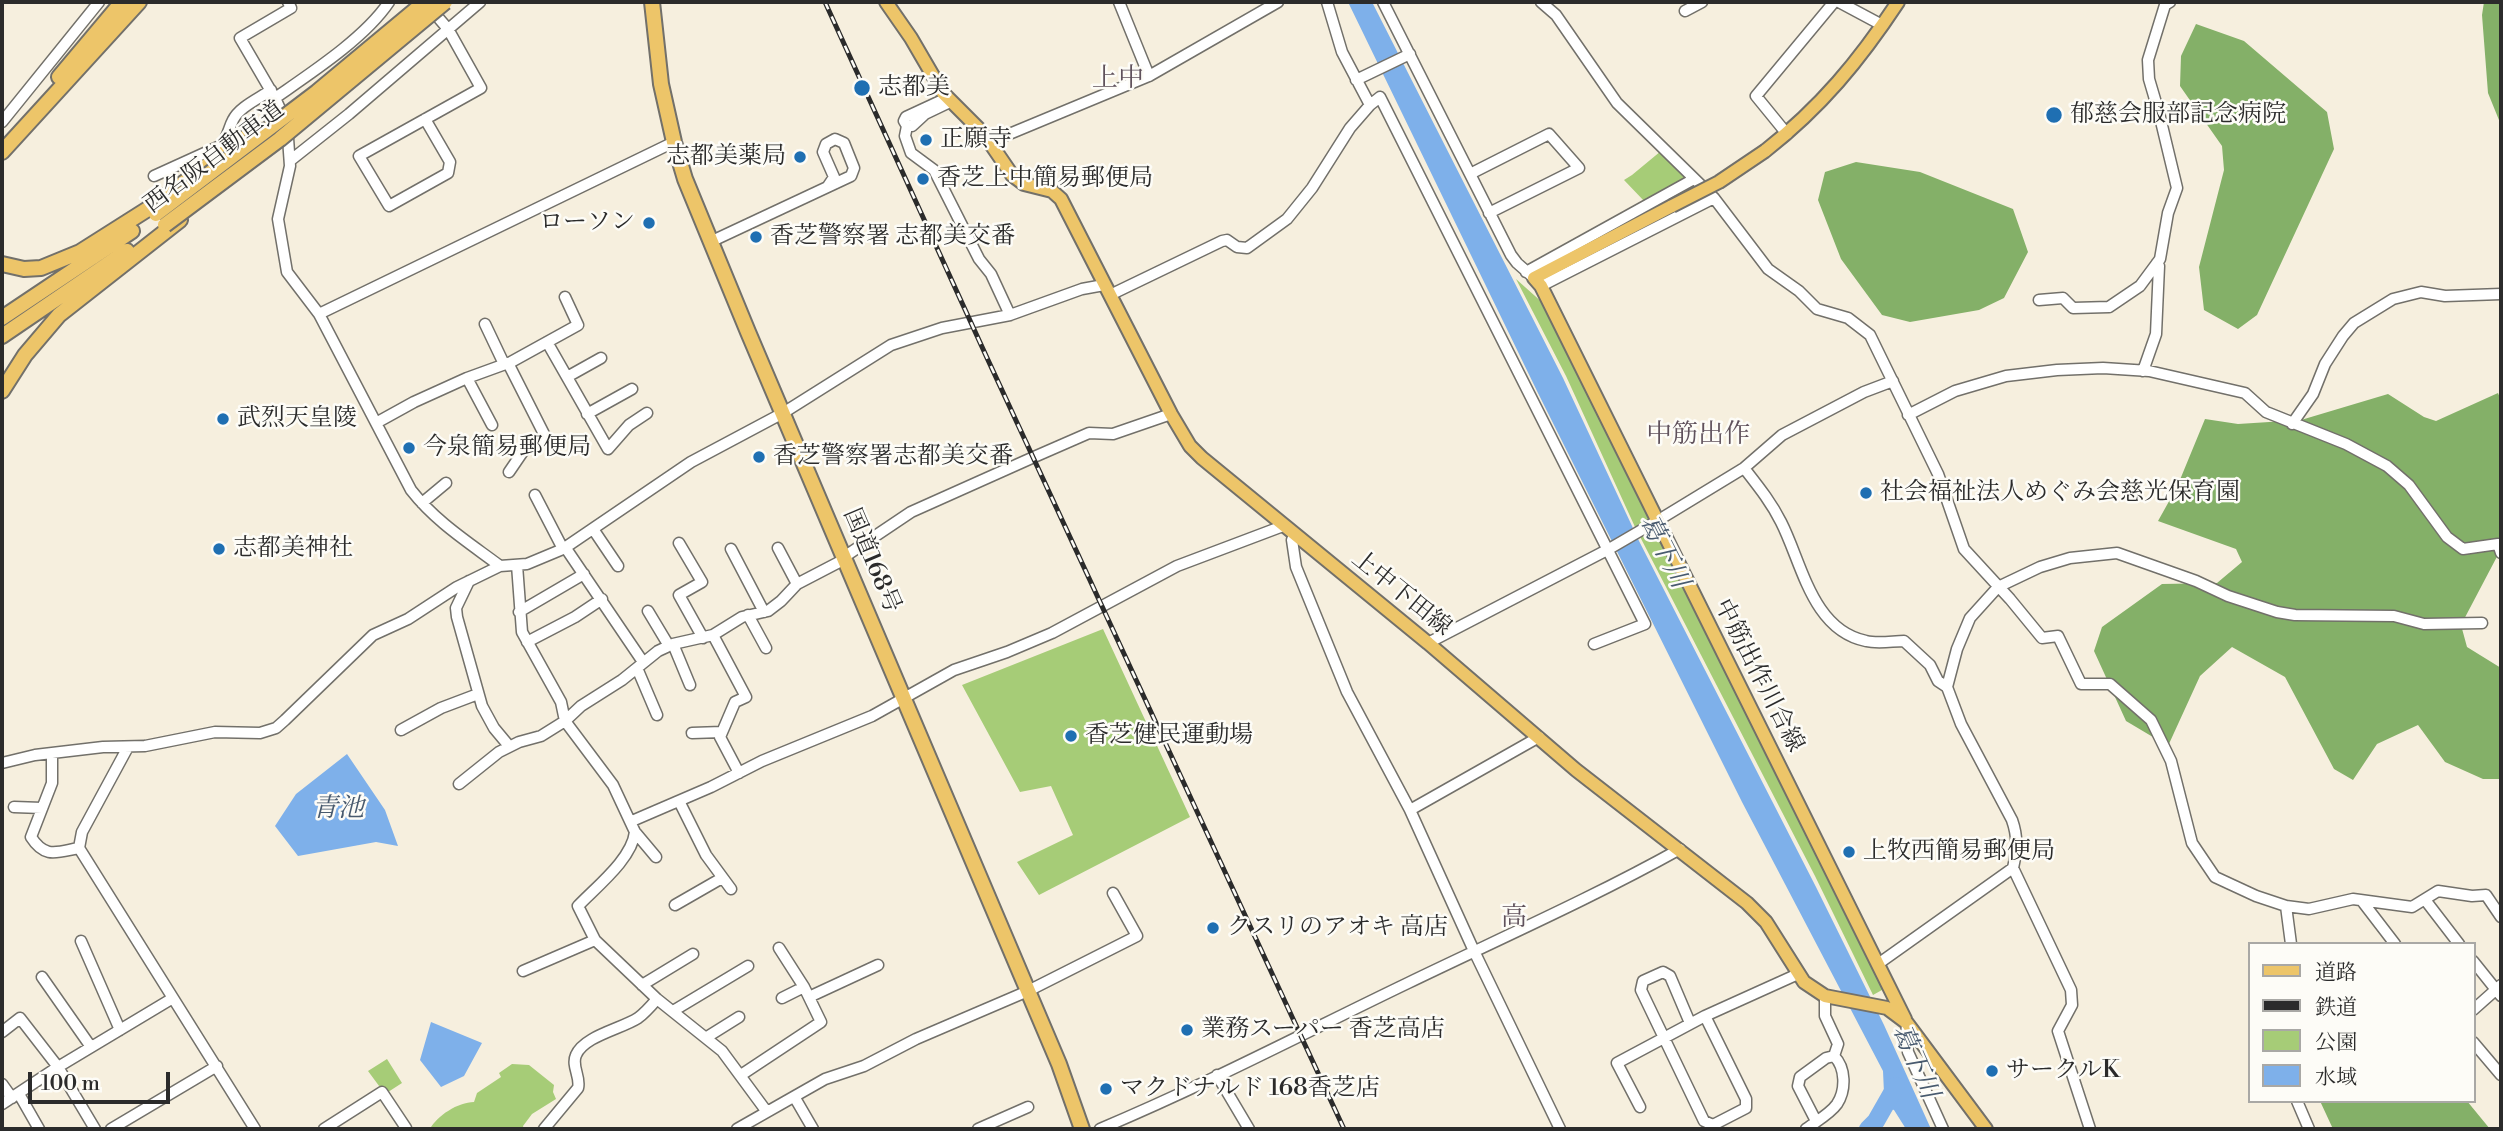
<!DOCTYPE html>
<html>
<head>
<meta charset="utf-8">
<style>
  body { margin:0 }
  #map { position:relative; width:2503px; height:1131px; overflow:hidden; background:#f6efde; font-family:"Libre Bodoni","Noto Serif JP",serif }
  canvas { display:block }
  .frame { position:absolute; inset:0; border:4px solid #2b2b2b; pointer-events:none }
  .legend { position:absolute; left:2248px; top:942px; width:228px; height:161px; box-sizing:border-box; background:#fdfcf7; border:2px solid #a9a8a5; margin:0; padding:9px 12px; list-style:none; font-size:21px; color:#2b2b2b }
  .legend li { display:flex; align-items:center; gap:14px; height:35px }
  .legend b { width:35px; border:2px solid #a9a8a5 }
  .scale { position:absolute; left:28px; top:1072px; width:142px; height:32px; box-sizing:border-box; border:4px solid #2b2b2b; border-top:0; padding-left:9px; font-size:21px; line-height:24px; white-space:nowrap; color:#2b2b2b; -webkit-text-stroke:5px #fdfcf7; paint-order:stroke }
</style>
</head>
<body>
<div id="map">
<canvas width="2503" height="1131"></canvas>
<div class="frame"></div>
<ul class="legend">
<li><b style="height:9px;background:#edc569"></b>道路</li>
<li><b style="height:9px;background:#2b2b2b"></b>鉄道</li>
<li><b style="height:19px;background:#a6cc77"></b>公園</li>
<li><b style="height:19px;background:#7eb0ea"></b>水域</li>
</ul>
<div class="scale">100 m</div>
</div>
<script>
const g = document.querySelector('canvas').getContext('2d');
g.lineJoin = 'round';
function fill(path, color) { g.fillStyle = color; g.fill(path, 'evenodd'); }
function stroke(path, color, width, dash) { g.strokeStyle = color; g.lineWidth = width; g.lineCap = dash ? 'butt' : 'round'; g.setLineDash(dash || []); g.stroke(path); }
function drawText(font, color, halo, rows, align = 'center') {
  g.font = font + ' "Libre Bodoni","Noto Serif JP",serif'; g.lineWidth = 5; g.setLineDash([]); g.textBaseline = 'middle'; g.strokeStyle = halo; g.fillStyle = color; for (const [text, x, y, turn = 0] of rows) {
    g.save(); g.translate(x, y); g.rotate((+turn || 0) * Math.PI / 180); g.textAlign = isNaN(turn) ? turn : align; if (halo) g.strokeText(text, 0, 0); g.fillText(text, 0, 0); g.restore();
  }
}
const green = new Path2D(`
  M1661,151L1688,179L1645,202L1624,180L1632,175Z
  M1516,279L1544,304L1882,979V990L1873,995L1815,876L1635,527L1566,376Z
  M1103,629L1190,817L1039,895L1017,862L1073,835L1051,786L1020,792L962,685Z
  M387,1059L402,1083L385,1094L368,1071Z
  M512,1064L529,1065L554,1085L553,1092L556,1099L532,1114L523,1126L524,1129H430C437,1116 458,1102 474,1102L477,1093L501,1077L499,1073Z`);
const forest = new Path2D(`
  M2484,2H2501V125L2488,93L2482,15Z
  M2196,24L2244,41L2327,112L2334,149L2257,315L2238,329L2204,310L2199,267L2224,170L2222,146L2180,86L2181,56Z
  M1856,162L1920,172L2013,209L2028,252L2004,298L1979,310L1910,322L1882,315L1841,259L1818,200L1825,172Z
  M2498,393C2503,403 2503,416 2499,427L2501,549L2461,625L2467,647L2501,668V779H2483L2445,762L2418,725L2377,744L2353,780L2334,769L2285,677L2232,647L2200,676L2168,746L2126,721L2094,651L2102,627L2162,584L2217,583L2242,562L2236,549L2158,521L2177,487L2205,419L2238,424L2301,420L2388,394L2424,417L2436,421Z
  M2320,1101H2467L2490,1129H2333Z`);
const water = new Path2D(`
  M1348,2H1372L1563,378L1639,541L1816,887L1884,1025L1931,1129H1906L1894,1110L1880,1105L1884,1093L1883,1071L1742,802L1537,391Z
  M347,754L385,810L398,846L376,842L298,856L275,826L296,794Z
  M431,1022L482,1043L464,1076L441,1087L420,1060Z`);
const river = new Path2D(`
  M1868,1129L1876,1121L1896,1086`);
const minor = new Path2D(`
  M288,2L291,8L240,38L275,98L287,124L290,166L278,219L287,272L319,314L411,490C436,522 468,542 500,566
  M1119,2L1149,76
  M1327,2L1342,52L1370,105L1380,97L1645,624L1594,644
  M1383,2L1511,255L1517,263L1534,278
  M1541,2L1556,15L1617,103L1714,198L1768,269L1799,291L1817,309L1848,318L1870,335L1938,474L1964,549L2010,599L2042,638L2058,636L2081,684H2110L2151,720L2171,761L2192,843L2215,877L2256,896L2286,906L2309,909L2353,899L2412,907L2438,891L2472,896L2486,895L2501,917
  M1839,2L1882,25
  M1685,11L1702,2
  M1356,80L1410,54
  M275,98C311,73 365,38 389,2
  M947,98L906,117L904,121L907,126H912L925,114L950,102
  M425,119L450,162L448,173L389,206L359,156L481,88L448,29L430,8
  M2,122L99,2
  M907,126L905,136L911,153L934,170L979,259L991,274L1010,315
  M1787,134L1756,96L1834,2
  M990,142L1149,76L1278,2
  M291,160L349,114L480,2
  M1470,174L1549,134L1579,168L1489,213
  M154,176L220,146C228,138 228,129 233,120C239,107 260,98 271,90
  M710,242L851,176L854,168L844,143L835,139L826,144L823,152L834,177L828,186
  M1526,272L1694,179
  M1541,286L1714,198
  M1110,295L1222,241L1227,240L1237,247L1247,248L1287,219L1312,188L1350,128L1370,105
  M2039,300L2063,298L2073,308L2109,307L2140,286L2160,259L2168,213L2177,188L2159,113L2149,79L2148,60L2165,5L2170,2
  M319,314L674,142
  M485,324L504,364
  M547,342L608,449L629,425L647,413
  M508,363L547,440L524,450L509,472
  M2143,371L2156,334L2159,266L2157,263
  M567,377L601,358
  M467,378L492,425
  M587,414L632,389
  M1908,415L1955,391L2006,376L2057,370L2103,368L2149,371L2245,393L2266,412L2346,444L2387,466L2409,485L2447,537L2463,549L2498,544L2501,553
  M376,423L414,402L467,378L511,362L578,325L565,297
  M2292,424L2313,394L2325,364L2343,336L2354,323L2393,299L2421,292L2445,296L2501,294
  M1744,468C1758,486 1771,502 1781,522C1802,563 1812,630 1866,641C1878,644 1893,641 1904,641L1930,665L1938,681L1947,687
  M535,495L563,549
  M422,503L446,483
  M593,529L618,566
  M1294,535L1292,540L1296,567L1347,692L1410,810L1474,951L1560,1129
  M679,543L702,582L679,595L703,638
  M565,547L643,662
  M778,548L797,584
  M731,549L764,612
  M844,557L911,512L1034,457L1089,433L1113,434L1171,414
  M517,565L522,632L561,702L565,721L613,785L635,832C632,859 596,887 578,906L595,940L657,999L722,1051L767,1112
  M469,581L456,608L457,617L482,706L494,728L509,746
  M648,611L669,646
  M519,612L584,574
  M748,615L766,648
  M713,635L746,697L735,702L720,737L739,773
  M527,642L575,617L602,599
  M1428,643L1609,549L1657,521L1744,468L1782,435L1864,392L1893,381
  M673,644L690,685
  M637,668L657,715
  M401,730L441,708L478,694
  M692,733L722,732
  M128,747L82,832L79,848L255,1129
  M52,753V783L31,837C45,859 57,852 79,848
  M2,763L35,755L103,747L145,746L215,732L260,733L276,728L285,720L373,635L408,619L457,587L500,566L527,564L563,549L691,462L783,413L891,345L942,328L1010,315L1082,289L1104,285
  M459,784L499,752L519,742L541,736L565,721L581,706L622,680L658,651L673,644L713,635L742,617L768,611L781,601L797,584L845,559
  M679,801L706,855L731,889
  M14,807L42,808
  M1410,810L1539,737
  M632,821L711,787L762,761L872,716L954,670L1007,652L1052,633L1177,566L1283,526
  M635,832L656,857
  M2013,868L2071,990L2072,1005L2058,1031L2090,1129
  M2362,901L2395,944
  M2426,901L2459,944
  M675,905L722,878
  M2286,906L2291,944
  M81,941L120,1030
  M2473,961L2501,996
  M1878,964L2013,868C2017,850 2018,837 2012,820L1961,724L1947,687L1957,649L1970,618L1998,587L2040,567L2070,558L2117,553L2196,581L2228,596L2277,612L2295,615L2394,616L2424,624L2482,623
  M523,971L595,940
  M42,977L91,1047
  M642,985L693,954
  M1825,996V1016L1838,1044L1834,1056
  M809,997L878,965
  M782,998L804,987
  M2473,1010L2501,985
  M673,1011L748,966
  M1690,1023L1670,976L1663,972L1643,981L1641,990L1704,1121L1713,1125L1746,1108V1099L1705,1016
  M1907,1023L1906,1039L1908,1052L1943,1129
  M2,1032L20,1018L58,1067L95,1129
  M707,1037L739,1017
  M2473,1042L2501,1075
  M741,1075L821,1022L804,987L779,948
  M1217,1075L1249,1129
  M2,1084L12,1098
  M19,1094L39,1129
  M795,1098L813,1129
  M2297,1101L2309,1129
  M2,1104L58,1067L173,998
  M1640,1107L1617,1063L1705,1016L1798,974
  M111,1129L217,1066
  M324,1129L382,1092L406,1128L404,1129
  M544,1129L578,1088C581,1077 571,1066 576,1055C584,1036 621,1029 638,1018C645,1013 651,1006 657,999
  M737,1129L825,1079L864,1066L916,1039L1028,991L1137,936L1113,893
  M978,1129L1028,1107
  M1100,1129C1205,1085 1306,1032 1408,983C1499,939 1592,898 1680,849
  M1806,1129C1815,1122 1830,1114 1837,1104C1846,1090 1846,1068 1834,1056L1826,1058L1800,1077L1798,1086L1816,1121`);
const major = new Path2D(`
  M886,2L911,38L943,93L984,134L1012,175L1024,184L1052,191L1061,199L1171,414L1190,446L1202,458L1428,643L1576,770L1747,903L1766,922L1804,982L1825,996L1887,1008L1907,1023L1986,1129
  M1765,151C1821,107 1859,61 1898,2
  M1672,206L1534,278L1541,286L1905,1019`);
const highway = new Path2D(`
  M652,2L661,84L674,142L685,179L748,332L1059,1064L1082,1129
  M59,77L122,2
  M2,152L139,2
  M2,264L24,269L41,268L80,252L151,207L253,132L268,131
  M2,318L132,231
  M2,336L127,251
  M2,391L25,355L59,315L180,220`);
const rail = new Path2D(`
  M825,2L988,360L1344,1129`);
const majorBridge = new Path2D(`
  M1672,206L1719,182L1765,151`);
const highwayBridge = new Path2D(`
  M156,214L317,92L425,2
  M165,225L280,139L445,2`);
const markers = [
  [862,88,9,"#1f6fb2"],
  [2054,115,9,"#1f6fb2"],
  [926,140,7,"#1f6fb2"],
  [800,157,7,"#1f6fb2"],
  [923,179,7,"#1f6fb2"],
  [649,223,7,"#1f6fb2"],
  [756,237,7,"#1f6fb2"],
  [223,419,7,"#1f6fb2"],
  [409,448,7,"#1f6fb2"],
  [759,457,7,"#1f6fb2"],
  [1866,493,7,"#1f6fb2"],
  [219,549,7,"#1f6fb2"],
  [1071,736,7,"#1f6fb2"],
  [1849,852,7,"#1f6fb2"],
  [1213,928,7,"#1f6fb2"],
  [1187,1030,7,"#1f6fb2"],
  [1992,1071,7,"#1f6fb2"],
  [1106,1089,7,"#1f6fb2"]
];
const poiNames = [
  ["志都美",878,88],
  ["郁慈会服部記念病院",2070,115],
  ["正願寺",940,140],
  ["志都美薬局",786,157,"right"],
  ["香芝上中簡易郵便局",937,179],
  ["ローソン",635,223,"right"],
  ["香芝警察署 志都美交番",770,237],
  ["武烈天皇陵",237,419],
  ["今泉簡易郵便局",423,448],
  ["香芝警察署志都美交番",773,457],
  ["社会福祉法人めぐみ会慈光保育園",1880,493],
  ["志都美神社",233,549],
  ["香芝健民運動場",1085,736],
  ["上牧西簡易郵便局",1863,852],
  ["クスリのアオキ 高店",1227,928],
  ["業務スーパー 香芝高店",1201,1030],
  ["サークルK",2006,1071],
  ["マクドナルド 168香芝店",1120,1089]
];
const streetNames = [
  ["西名阪自動車道",215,158,-37],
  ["国道168号",871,561,67],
  ["上中下田線",1401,594,39],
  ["中筋出作川合線",1758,676,63]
];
const neighbourhoodNames = [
  ["上中",1118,80],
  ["中筋出作",1698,436],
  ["高",1514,919]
];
const waterNames = [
  ["葛下川",1663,552,63],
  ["青池",338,810],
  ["葛下川",1914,1062,66]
];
fill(green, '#a6cc77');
fill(forest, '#84b068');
fill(water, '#7eb0ea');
stroke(river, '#7eb0ea', 18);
stroke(minor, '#72706a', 13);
stroke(major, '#72706a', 16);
stroke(highway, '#72706a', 18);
stroke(minor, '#fff', 10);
stroke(major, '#edc569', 12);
stroke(highway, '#edc569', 14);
stroke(rail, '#2b2b2b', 5);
stroke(rail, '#fdfcf7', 2.5, [8]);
stroke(majorBridge, '#72706a', 16, []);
stroke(highwayBridge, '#72706a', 18, []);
stroke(majorBridge, '#edc569', 12);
stroke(highwayBridge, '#edc569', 14);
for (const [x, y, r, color] of markers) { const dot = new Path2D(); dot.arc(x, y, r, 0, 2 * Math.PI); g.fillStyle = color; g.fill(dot); stroke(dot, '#fdfcf7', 2.5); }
drawText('24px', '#2b2b2b', '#fdfcf7', poiNames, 'left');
drawText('24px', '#2b2b2b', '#fdfcf7', streetNames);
drawText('26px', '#60525c', '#fdfcf7', neighbourhoodNames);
drawText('italic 26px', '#485a6e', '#fdfcf7', waterNames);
</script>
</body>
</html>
